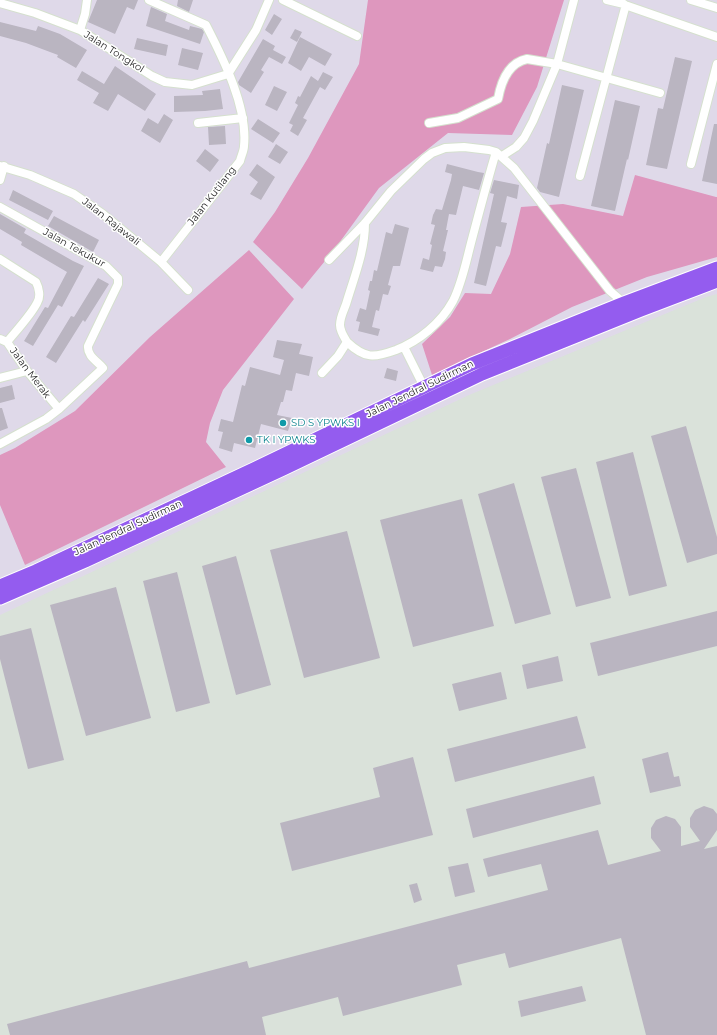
<!DOCTYPE html>
<html>
<head>
<meta charset="utf-8">
<style>
  body { margin:0 }
  canvas { display:block; background:#dfd9e9 }
</style>
</head>
<body>
<canvas width="717" height="1035"></canvas>
<script>
const g = document.querySelector('canvas').getContext('2d');
g.lineJoin = 'round';
function fill(path, color) { g.fillStyle = color; g.fill(path, 'evenodd'); }
function stroke(path, color, width, dash) { g.strokeStyle = color; g.lineWidth = width; g.lineCap = dash ? 'butt' : 'round'; g.setLineDash(dash || []); g.stroke(path); }
function drawText(font, color, halo, rows, align = 'center') {
  g.font = font + ' Montserrat,sans-serif'; g.lineWidth = 3; g.setLineDash([]); g.textBaseline = 'middle'; g.strokeStyle = halo; g.fillStyle = color; for (const [text, x, y, turn = 0] of rows) {
    g.save(); g.translate(x, y); g.rotate((+turn || 0) * Math.PI / 180); g.textAlign = isNaN(turn) ? turn : align; if (halo) g.strokeText(text, 0, 0); g.fillText(text, 0, 0); g.restore();
  }
}
const industrial = new Path2D(`
  M717,294V1035H0V615L469,395L706,297Z`);
const green = new Path2D(`
  M368,0H564L537,87L512,135L448,133L379,188L334,250L302,289L253,242L275,212L308,158L359,64Z
  M635,175L716,197H717V257L647,277L572,307L510,339L432,375L422,344L450,317L465,293L491,294L510,254L521,207L563,204L623,216Z
  M249,250L294,299L223,390L210,423L206,442L226,467L25,565L0,505V455L15,448L75,411L150,337Z`);
const building = new Path2D(`
  M97,0H138L134,10L127,7L115,34L88,22Z
  M178,0H193L189,12L177,6Z
  M151,7L167,14L165,21L189,30L190,26L202,29L204,32L200,44L146,26Z
  M274,14L282,19L272,35L265,30Z
  M0,22L36,31L38,26L60,34L87,50L76,68L57,57L58,55L26,43L0,36Z
  M295,29L302,32L297,42L290,38Z
  M300,37L332,54L325,66L309,57L301,71L288,63Z
  M137,38L168,45L166,56L134,49Z
  M263,39L275,46L273,50L286,57L282,64L269,57L261,70L264,72L251,93L239,85L238,82Z
  M182,48L203,53L198,70L178,65Z
  M675,57L692,61L667,169L646,165L658,108L663,109Z
  M115,66L156,94L145,111L118,94L108,111L93,103L99,93L77,80L82,71L104,84Z
  M323,72L333,77L325,90L320,87L303,118L307,120L298,136L290,131L293,125L289,123L298,105L295,103L298,96L300,97L311,76L318,81Z
  M562,85L584,90L559,197L540,192L537,188L547,143L549,144Z
  M274,86L287,92L277,111L265,105Z
  M220,89L223,109L205,111L174,112V96L203,95L202,91Z
  M615,100L640,106L628,160L627,159L615,211L591,206Z
  M164,114L173,120L160,143L141,131L148,118L158,124Z
  M258,119L280,133L273,143L251,129Z
  M714,124H717V184L702,181Z
  M225,126L226,144L209,145L208,127Z
  M276,144L288,152L280,164L268,157Z
  M205,149L219,160L210,172L196,161Z
  M257,164L275,177L261,200L250,194L258,182L249,175Z
  M447,164L478,172L484,173L479,190L463,186L456,215L449,214L446,230H448L443,251L446,252L445,259L442,267L435,266L433,272L420,269L423,258L429,260L432,245L430,244L435,225L431,224L433,215L436,209L442,210L451,180L452,174L445,172Z
  M494,180L519,185L517,199L507,196L501,222L507,223L501,247L496,246L486,286L474,283L494,194L490,193Z
  M13,190L53,211L48,220L9,200Z
  M0,214L26,229L24,233L73,261L84,266L62,307L58,305L33,346L24,341L45,307L48,308L67,272L21,245L22,242L0,229Z
  M54,216L99,240L93,252L48,226Z
  M395,224L409,228L400,266H393L388,285L391,286L388,295L383,294L379,311L376,310L372,327L380,329L378,336L358,331L360,322L356,321L360,308L366,310L370,291L368,290L370,281H372L374,270L377,271L386,232L392,234Z
  M98,278L109,284L85,322L83,320L56,363L46,357L71,316L74,317Z
  M277,340L302,344L299,354L313,357L309,376L296,373L292,391L286,390L283,402H281L277,415L292,418L288,431L261,424L255,448L234,443L232,452L219,448L223,432L218,431L221,419L233,422L242,385L245,386L250,367L280,375L284,360L273,357Z
  M387,368L398,371L396,381L384,378Z
  M12,385L15,399L0,403V388Z
  M0,408H2L8,428L0,431Z
  M686,426L717,537V554L687,563L651,436Z
  M633,452L667,586L629,596L596,462Z
  M576,468L611,598L576,607L541,477Z
  M514,483L551,614L515,624L478,494Z
  M462,499L494,626L413,647L380,520Z
  M347,531L380,658L304,678L270,550Z
  M236,556L271,685L236,695L202,566Z
  M177,572L210,703L176,712L143,581Z
  M116,587L151,718L86,736L50,605Z
  M717,611V646L598,676L590,643Z
  M31,628L64,760L28,769L0,659V636Z
  M558,656L563,681L527,689L522,665Z
  M501,672L507,699L459,711L452,684Z
  M577,716L586,748L455,782L447,749Z
  M668,752L674,777L679,776L681,786L650,793L642,759Z
  M413,757L433,835L292,871L280,823L380,797L373,768Z
  M594,776L601,804L473,838L466,809Z
  M704,806L713,809L717,814V830L704,849L717,846V1035H646L621,938L509,968L505,953L457,965L462,985L343,1016L338,997L262,1017L266,1035H10L7,1024L247,961L249,968L548,890L541,864L488,877L483,859L598,830L608,865L661,851L651,838V828L656,820L666,816L675,819L681,827V846L700,841L690,827V818L695,810Z
  M468,863L475,892L455,897L448,867Z
  M417,883L422,900L414,903L409,885Z
  M582,986L586,1001L521,1017L518,1001Z`);
const minor = new Path2D(`
  M149,0L206,25C223,58 248,108 244,146C244,151 241,156 240,161L161,262
  M283,0L357,36
  M691,0L717,8
  M0,3L35,13L80,30L152,76L165,82L192,85L228,74
  M625,5L717,37
  M80,30L85,14L87,0
  M228,74L256,30L269,0
  M198,123L243,118
  M429,123L458,118L498,99C501,82 508,63 527,59L557,64L660,93
  M502,156L516,147L524,138L533,121L557,64L574,0
  M691,164L717,64
  M0,166L30,175L74,194L103,214L161,262L188,290
  M580,176L625,8V5L624,4L607,0
  M0,180L4,166
  M0,207L106,266L118,278V284L88,346C87,356 97,361 103,368L59,409L46,419L0,444
  M0,259L36,282C39,288 41,297 37,303C31,315 16,331 7,342
  M329,260L365,223L391,191L424,159L432,153L445,148L464,147L489,150L496,152L514,168L610,291L624,303
  M0,339L7,342L27,371L59,409
  M347,342C365,359 374,358 396,350C419,341 441,323 453,301C462,283 466,262 471,243C479,213 487,182 496,152
  M404,347L424,387
  M322,373L338,356L347,342C344,337 340,331 340,325C340,316 345,309 347,301C355,275 365,250 365,223
  M0,378L27,371`);
const trunk = new Path2D(`
  M0,586L36,571L254,469L472,364L624,303L717,268
  M0,598L85,561L283,469L482,374L641,310L717,281`);
const markers = [
  [283,423,4,"#0f9aa8"],
  [249,440,4,"#0f9aa8"]
];
const streetNames = [
  ["Jalan Tongkol",114,52,32],
  ["Jalan Kutilang",212,196,-52],
  ["Jalan Rajawali",111,222,38],
  ["Jalan Tekukur",74,248,29],
  ["Jalan Merak",30,373,53],
  ["Jalan Jendral Sudirman",420,389,-26],
  ["Jalan Jendral Sudirman",128,528,-25]
];
const cultureNames = [
  ["SD S YPWKS I",291,423],
  ["TK I YPWKS",257,440]
];
fill(industrial, '#dae2da');
fill(green, '#de97be');
fill(building, '#bab5c1');
stroke(minor, '#d5e0ce', 10);
stroke(trunk, '#fff', 15);
stroke(minor, '#fff', 8);
stroke(trunk, '#945cef', 13);
for (const [x, y, r, color] of markers) { const dot = new Path2D(); dot.arc(x, y, r, 0, 2 * Math.PI); g.fillStyle = color; g.fill(dot); stroke(dot, '#fff', 1.5); }
drawText('10px', '#272727', '#fff', streetNames);
drawText('10px', '#0d838f', '#fff', cultureNames, 'left');
</script>
</body>
</html>
